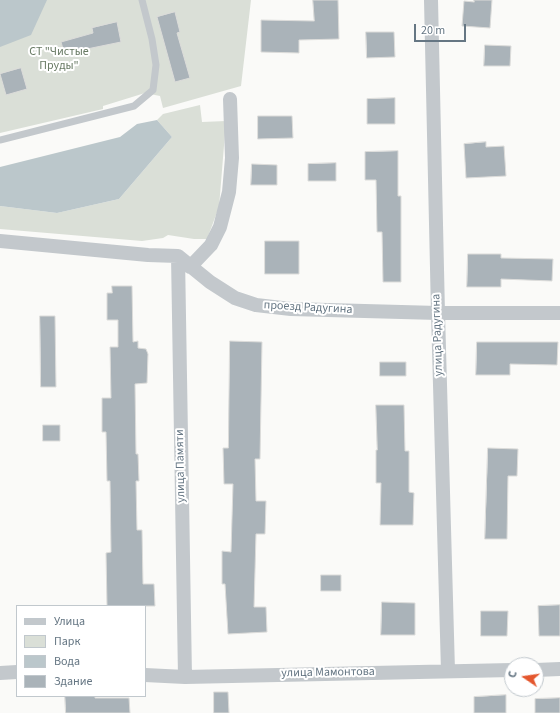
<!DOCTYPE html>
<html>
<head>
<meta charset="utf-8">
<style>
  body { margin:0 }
  #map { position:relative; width:560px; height:713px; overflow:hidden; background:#fafaf8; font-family:"Source Sans 3",sans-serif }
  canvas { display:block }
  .legend { position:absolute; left:16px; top:605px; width:130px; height:92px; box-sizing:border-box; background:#fff; border:1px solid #c1c8cd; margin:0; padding:5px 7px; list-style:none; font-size:12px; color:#657683 }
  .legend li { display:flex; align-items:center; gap:8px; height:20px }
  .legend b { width:20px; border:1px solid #c1c8cd }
  .north { position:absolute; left:504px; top:657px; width:40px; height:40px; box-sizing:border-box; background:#fff; border:1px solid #c1c8cd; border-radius:50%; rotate:283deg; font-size:11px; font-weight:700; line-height:16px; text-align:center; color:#657683 }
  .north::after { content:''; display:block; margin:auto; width:14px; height:18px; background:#e4572e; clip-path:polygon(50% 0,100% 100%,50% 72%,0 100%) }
  .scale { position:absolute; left:414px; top:24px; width:52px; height:18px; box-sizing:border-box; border:2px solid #657683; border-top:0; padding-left:5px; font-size:12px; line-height:14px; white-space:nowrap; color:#657683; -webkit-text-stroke:3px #fff; paint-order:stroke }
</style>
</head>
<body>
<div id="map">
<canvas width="560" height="713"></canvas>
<ul class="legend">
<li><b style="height:5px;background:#c3c8cc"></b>Улица</li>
<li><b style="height:11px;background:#dadfd7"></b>Парк</li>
<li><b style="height:11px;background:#bbc7cb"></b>Вода</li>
<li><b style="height:11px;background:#aab3b9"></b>Здание</li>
</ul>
<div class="north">С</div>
<div class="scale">20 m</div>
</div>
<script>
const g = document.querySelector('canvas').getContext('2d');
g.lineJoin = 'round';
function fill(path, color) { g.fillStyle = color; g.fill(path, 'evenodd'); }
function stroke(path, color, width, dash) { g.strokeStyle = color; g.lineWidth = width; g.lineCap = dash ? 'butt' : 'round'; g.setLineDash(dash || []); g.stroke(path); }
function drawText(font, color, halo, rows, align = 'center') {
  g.font = font + ' "Source Sans 3",sans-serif'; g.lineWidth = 4; g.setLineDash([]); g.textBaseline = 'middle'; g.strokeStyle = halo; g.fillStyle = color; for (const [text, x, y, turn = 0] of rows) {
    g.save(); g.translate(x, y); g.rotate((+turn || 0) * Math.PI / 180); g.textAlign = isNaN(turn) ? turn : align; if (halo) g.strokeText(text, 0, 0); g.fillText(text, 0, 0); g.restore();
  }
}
const green = new Path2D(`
  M0,0H251L241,86L163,108L160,96L145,93L103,106V109L0,133Z
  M200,105L202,122L226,121L219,207L207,239H194L168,235L163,238L142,241L0,229V206L57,213L119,199L172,137L157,120L163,114Z`);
const water = new Path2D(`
  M0,0H47L31,35L0,47Z
  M157,120L172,137L119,199L57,213L0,206V167L120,137L137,124Z`);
const building = new Path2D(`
  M313,0H338L339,39L299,40V53L261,52V20L314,21Z
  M474,0H492L490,28L462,26L464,1L474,2Z
  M175,12L180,32L177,33L190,78L175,82L157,17Z
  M117,22L121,42L82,50L83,51L65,56L61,42L93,33L92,28Z
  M366,32H394L395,57L367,58Z
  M485,45L511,46L510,66H484Z
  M21,68L27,89L6,95L0,74Z
  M395,98V124H367V99Z
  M258,116H292L293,138L258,139Z
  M486,142V147L504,146L506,176L466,178L464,144Z
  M398,151V196H401V282H383L382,232H377L376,180H365V152Z
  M336,163V181H308V164Z
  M252,164L277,165V185H251Z
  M265,241H299V274H265Z
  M468,254H501V258L553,259L552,281L501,279V287H467Z
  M112,286H132L133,342L138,341V348L146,349L148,354L147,383L135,384L136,454H138L139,481H136L137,530H142L143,584H154L155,606H107L106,553L111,552L110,481H107L106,432H102V398H111L110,347H118V320H107V293H112Z
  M40,316H55L56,387H41Z
  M230,341L262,342L260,459H255L256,501H266L265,534H256L254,607H266L267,632L228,634L225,584H222V551L231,552L233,484H224L223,448H228Z
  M477,342H558L557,365L510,364V375H476Z
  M380,362H406V376H380Z
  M376,405H404L405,451H409V492L414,493L413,525H380L381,483H376V450H377Z
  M43,425H60V441H43Z
  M488,448L518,449L517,476H508L507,539H485Z
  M321,575H341V591H321Z
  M382,602L415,603V635H381Z
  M560,605V636H539L538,606Z
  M481,611H508L507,636H481Z
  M214,692H228L229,713H214Z
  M506,695V713H474V697Z
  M65,696H95V698H129L130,713H66Z
  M560,698V713H535V699Z`);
const lane = new Path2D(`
  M0,140L134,106L153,90L156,65L152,39L142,0`);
const street = new Path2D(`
  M431,0L438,313L448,671
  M0,241L148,255L178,256L210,282L235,298L256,305L291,309L438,313H560
  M178,256L185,677
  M190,267L211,245L220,227L229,192L232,158L230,99
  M536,670L560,669
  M0,673L17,672
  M145,675L185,677L512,670`);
const parkNames = [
  ["СТ \"Чистые",59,52],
  ["Пруды\"",59,66]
];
const streetNames = [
  ["проезд Радугина",308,308,3],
  ["улица Радугина",438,335,-92],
  ["улица Памяти",181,466,-91],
  ["улица Мамонтова",328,673,-1]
];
fill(green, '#dadfd7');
fill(water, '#bbc7cb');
fill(building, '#aab3b9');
stroke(building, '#dcdcda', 1);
stroke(lane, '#c3c8cc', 7);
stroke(street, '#c3c8cc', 14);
drawText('12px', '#687a64', '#fff', parkNames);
drawText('12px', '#657683', '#fff', streetNames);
</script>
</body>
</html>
